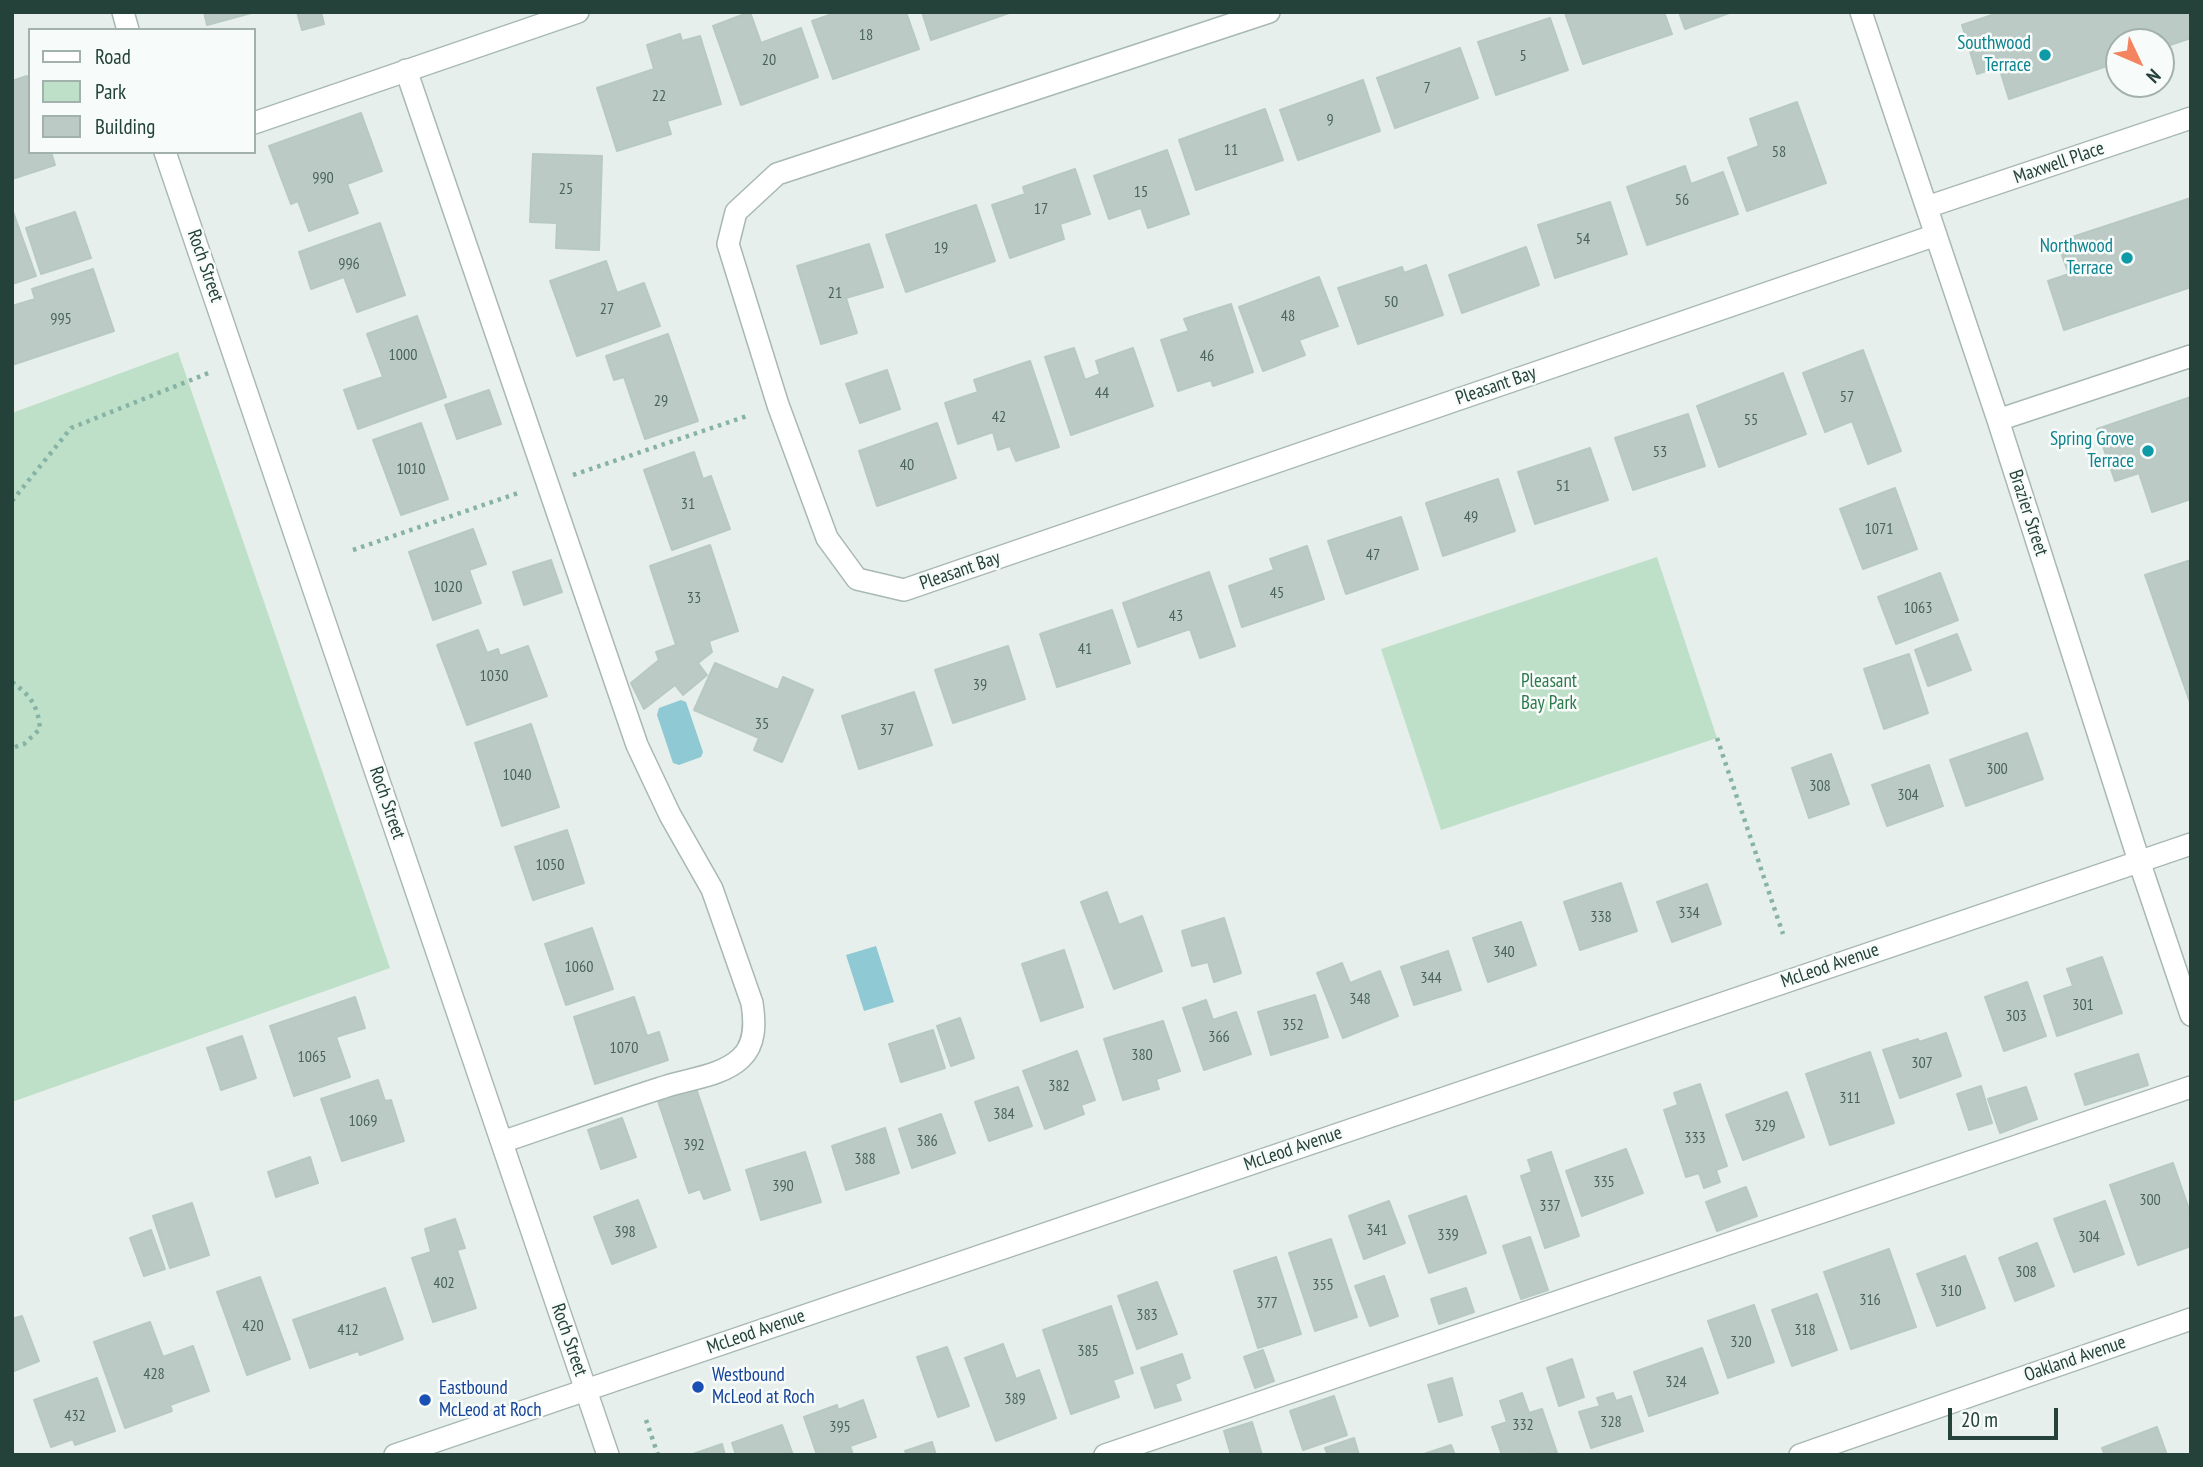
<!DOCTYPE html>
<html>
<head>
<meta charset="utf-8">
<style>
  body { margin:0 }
  #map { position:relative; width:2203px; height:1467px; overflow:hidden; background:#e6efeb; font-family:"PT Sans Narrow",sans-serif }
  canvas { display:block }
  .frame { position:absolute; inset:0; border:14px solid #24423a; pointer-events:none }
  .legend { position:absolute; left:28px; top:28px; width:228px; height:126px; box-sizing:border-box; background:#f7fbf9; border:2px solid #a3b1ad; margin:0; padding:9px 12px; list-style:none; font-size:21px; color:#24423a }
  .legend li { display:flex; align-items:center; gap:14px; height:35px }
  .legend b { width:35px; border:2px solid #a3b1ad }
  .north { position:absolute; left:2105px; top:28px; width:70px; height:70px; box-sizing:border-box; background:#f7fbf9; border:2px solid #a3b1ad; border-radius:50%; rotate:134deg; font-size:19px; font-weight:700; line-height:28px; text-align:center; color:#24423a }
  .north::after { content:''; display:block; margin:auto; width:24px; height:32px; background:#f4845f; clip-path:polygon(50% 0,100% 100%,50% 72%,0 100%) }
  .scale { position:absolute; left:1948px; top:1408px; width:110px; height:32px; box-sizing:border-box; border:4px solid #24423a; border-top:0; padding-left:9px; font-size:21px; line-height:24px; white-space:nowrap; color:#24423a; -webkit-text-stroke:5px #f7fbf9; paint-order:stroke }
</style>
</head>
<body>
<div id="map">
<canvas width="2203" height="1467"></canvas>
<div class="frame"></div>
<ul class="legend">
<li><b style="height:9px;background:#fff"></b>Road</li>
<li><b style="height:19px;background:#bfe0c8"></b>Park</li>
<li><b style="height:19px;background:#bbcac4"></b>Building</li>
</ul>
<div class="north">N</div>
<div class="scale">20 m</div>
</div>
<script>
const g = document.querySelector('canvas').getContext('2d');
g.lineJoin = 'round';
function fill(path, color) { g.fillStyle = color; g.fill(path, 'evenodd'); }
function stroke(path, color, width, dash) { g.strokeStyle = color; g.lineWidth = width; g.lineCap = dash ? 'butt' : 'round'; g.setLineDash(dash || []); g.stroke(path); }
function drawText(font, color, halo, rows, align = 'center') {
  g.font = font + ' "PT Sans Narrow",sans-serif'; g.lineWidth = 5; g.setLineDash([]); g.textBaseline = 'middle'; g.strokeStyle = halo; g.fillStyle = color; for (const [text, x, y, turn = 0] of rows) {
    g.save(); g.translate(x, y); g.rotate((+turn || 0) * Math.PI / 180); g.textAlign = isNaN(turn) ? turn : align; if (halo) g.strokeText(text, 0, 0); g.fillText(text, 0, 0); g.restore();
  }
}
const green = new Path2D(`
  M178,352L390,968L12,1102V413Z
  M1657,557L1717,738L1441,830L1381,649Z`);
const water = new Path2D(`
  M681,700L686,702L703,752L701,757L679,765L673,763L657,715L659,708Z
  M876,946L894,1002L864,1011L846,955Z`);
const building = new Path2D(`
  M204,12H255L207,25Z
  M297,12H321L324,24L302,30Z
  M750,12L761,43L801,28L818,77L741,105L713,26Z
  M838,12H906L919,49L833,79L812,21Z
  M922,12H1012L931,40Z
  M1664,12L1672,34L1583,64L1565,13Z
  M1679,12H1732L1685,29Z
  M2001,12H2191V38L2161,48V42H2119V62L2009,99L1999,67L1977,74L1962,25Z
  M1550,18L1568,70L1496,95L1478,42Z
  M680,34L682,41L700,36L721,104L667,121L671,134L617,151L597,88L654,69L647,45Z
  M1460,48L1478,98L1395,128L1377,78Z
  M27,76L30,86V152H51L55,165L12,179V81Z
  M1363,80L1380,131L1298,160L1280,110Z
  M1797,102L1826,183L1747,211L1728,158L1759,146L1750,119Z
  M1265,109L1283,160L1196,190L1179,140Z
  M361,113L382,171L347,184L358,213L309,231L298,201L291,204L269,146Z
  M1167,150L1189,214L1148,228L1141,208L1109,219L1094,176Z
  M533,154L602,156L599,250L556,248L557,223L530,222Z
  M1685,166L1691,184L1723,172L1738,214L1647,245L1627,187Z
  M1075,169L1090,214L1060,224L1064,239L1010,258L992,205L1025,194L1023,187Z
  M2191,198V287L2064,330L2048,281L2069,274L2057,242Z
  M1610,202L1627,254L1555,278L1538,225Z
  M976,205L995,261L906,292L886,235Z
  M12,209L36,276L12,284Z
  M75,212L91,258L41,274L26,228Z
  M380,223L405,295L357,312L344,277L311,289L299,252Z
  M869,244L883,287L846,298L857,333L821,344L797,266Z
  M1526,247L1539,285L1462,313L1449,275Z
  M606,261L617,293L644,283L660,326L577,356L550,281Z
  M1426,265L1443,315L1358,344L1338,288L1402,267L1404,273Z
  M93,269L114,331L12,365V306L35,299L32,289Z
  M1319,277L1338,326L1299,340L1305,355L1263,371L1239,307Z
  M1231,304L1253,372L1213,386L1211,380L1178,391L1161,340L1189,331L1184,319Z
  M417,316L446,397L358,429L344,390L383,377L367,334Z
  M668,334L698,421L645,439L624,377L614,380L606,356Z
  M1074,348L1085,380L1100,374L1096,361L1133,348L1153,406L1071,435L1045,357Z
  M1863,350L1901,451L1868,464L1852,421L1825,432L1803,373Z
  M1030,361L1059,447L1016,461L1010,446L998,450L993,432L958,444L945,403L978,392L974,380Z
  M887,370L900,409L860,423L846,384Z
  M1783,373L1806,434L1719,467L1697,406Z
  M489,390L501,424L457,439L445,405Z
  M2191,397V499L2152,512L2139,473L2115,481L2097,429Z
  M1688,414L1705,466L1633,490L1615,438Z
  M421,423L448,499L401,515L373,440Z
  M937,423L956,478L877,506L859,451Z
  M1590,448L1608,500L1535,524L1518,472Z
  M694,452L703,479L711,476L730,529L672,550L644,470Z
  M1498,479L1515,531L1443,556L1426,503Z
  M1895,488L1917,549L1863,569L1840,509Z
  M1401,517L1418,569L1346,594L1328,541Z
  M473,529L486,564L469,570L481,603L433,620L409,552Z
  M710,545L738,631L709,641L712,652L698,663L707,675L683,695L675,685L644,709L631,683L659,660L656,652L676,645L650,566Z
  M1307,546L1324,599L1242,627L1229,586L1274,570L1270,559Z
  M551,560L562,592L524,605L513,572Z
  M2191,560V705L2145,575Z
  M1209,572L1235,646L1200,658L1190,629L1138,647L1123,603Z
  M1940,573L1958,620L1896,644L1878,597Z
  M1112,610L1130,663L1057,687L1040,634Z
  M478,630L487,653L498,649L500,656L528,646L547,696L467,725L437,645Z
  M1957,634L1971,670L1928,686L1915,650Z
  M1008,646L1025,699L953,723L935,670Z
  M1909,654L1928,713L1884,729L1864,669Z
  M715,663L778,690L783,677L813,690L782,762L754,750L759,738L694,710Z
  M914,692L932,745L859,769L842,716Z
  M531,724L559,807L502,826L475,743Z
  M2027,733L2043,779L1966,806L1950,760Z
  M1831,754L1849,804L1809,818L1792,768Z
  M1929,765L1943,806L1887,826L1872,785Z
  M567,830L584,883L533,900L515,847Z
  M1621,883L1637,931L1580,950L1564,902Z
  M1707,884L1721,924L1672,942L1657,902Z
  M1107,892L1119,925L1142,916L1162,971L1114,989L1081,902Z
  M1224,918L1241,973L1214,982L1208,962L1192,966L1182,931Z
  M1521,922L1536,965L1488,982L1473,938Z
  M592,928L613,989L566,1005L545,944Z
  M1064,950L1083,1007L1041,1021L1022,964Z
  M1448,951L1461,990L1414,1005L1401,967Z
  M2102,957L2122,1013L2057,1036L2044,996L2073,986L2067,969Z
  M1342,963L1350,983L1380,971L1398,1016L1343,1038L1317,973Z
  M2027,982L2046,1036L2004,1051L1985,997Z
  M1315,995L1328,1037L1271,1055L1258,1012Z
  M355,997L365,1028L336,1037L350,1077L294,1096L270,1026Z
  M634,997L647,1036L659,1032L668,1060L595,1084L574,1017Z
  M1206,1000L1213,1020L1236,1012L1251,1054L1204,1070L1183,1008Z
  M960,1018L974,1058L951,1066L937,1026Z
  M1163,1021L1180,1071L1156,1079L1159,1089L1123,1100L1104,1039Z
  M933,1030L945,1068L901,1082L889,1044Z
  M1946,1033L1961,1076L1900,1098L1883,1050L1918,1039L1919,1042Z
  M242,1036L256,1078L221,1090L207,1048Z
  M1077,1051L1095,1100L1081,1105L1084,1114L1045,1129L1023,1071Z
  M1870,1052L1894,1123L1830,1145L1806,1074Z
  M2138,1054L2148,1085L2085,1105L2075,1074Z
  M378,1080L385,1101L391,1100L404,1141L342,1161L321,1099Z
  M1700,1084L1727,1166L1716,1170L1720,1182L1704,1188L1699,1173L1686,1177L1664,1110L1678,1105L1674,1093Z
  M1981,1086L1992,1123L1969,1130L1957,1094Z
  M1018,1087L1032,1126L989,1141L975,1102Z
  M2026,1087L2037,1119L2000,1133L1988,1099Z
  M696,1088L730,1190L704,1199L700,1189L689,1193L658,1101Z
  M1787,1092L1804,1137L1743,1160L1726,1115Z
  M941,1114L955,1153L912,1168L899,1129Z
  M622,1118L636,1157L601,1169L588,1130Z
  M885,1128L899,1173L846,1190L832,1146Z
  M1626,1149L1643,1193L1582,1216L1566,1171Z
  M805,1152L821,1202L761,1220L746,1170Z
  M1551,1152L1579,1236L1545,1248L1521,1176L1532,1172L1528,1160Z
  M310,1157L318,1183L276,1197L268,1172Z
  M2173,1163L2191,1215V1246L2138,1265L2110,1185Z
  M1746,1187L1757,1216L1717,1231L1706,1202Z
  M1466,1196L1486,1253L1429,1273L1409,1216Z
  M638,1200L656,1247L612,1264L594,1217Z
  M1389,1201L1405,1243L1364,1259L1349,1216Z
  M2105,1201L2124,1254L2074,1272L2054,1219Z
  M192,1203L209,1255L170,1268L153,1216Z
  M455,1219L465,1248L457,1250L476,1308L433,1322L412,1258L431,1252L425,1229Z
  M151,1230L165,1269L144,1276L130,1238Z
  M1530,1237L1548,1290L1521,1299L1503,1246Z
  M1331,1239L1357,1317L1315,1331L1289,1253Z
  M2037,1243L2054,1286L2015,1301L1999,1258Z
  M1889,1249L1916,1327L1851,1349L1824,1272Z
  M1965,1256L1985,1308L1937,1326L1917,1274Z
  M1276,1257L1301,1334L1258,1348L1234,1271Z
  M1384,1276L1398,1316L1370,1326L1355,1286Z
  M260,1277L290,1359L247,1375L217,1292Z
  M1157,1282L1177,1334L1137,1349L1118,1296Z
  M385,1288L403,1339L360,1355L358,1351L310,1368L293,1320Z
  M1466,1288L1474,1312L1439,1324L1431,1299Z
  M1817,1294L1837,1350L1792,1366L1772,1310Z
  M1754,1305L1774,1362L1728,1378L1708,1321Z
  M1111,1306L1133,1373L1113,1380L1119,1397L1071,1414L1043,1330Z
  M22,1316L39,1361L14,1371L12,1319Z
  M150,1322L163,1357L193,1346L209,1391L170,1405L172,1411L125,1428L94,1342Z
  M1003,1344L1016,1379L1039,1370L1056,1418L996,1441L965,1358Z
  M947,1347L969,1406L938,1417L917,1357Z
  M1702,1348L1718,1393L1649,1416L1634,1372Z
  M1263,1350L1274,1381L1255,1388L1244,1357Z
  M1182,1354L1190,1378L1175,1384L1181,1400L1155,1408L1141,1368Z
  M1572,1359L1584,1397L1559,1406L1547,1368Z
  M97,1378L115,1431L75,1445L73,1439L51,1447L34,1400Z
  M1452,1378L1462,1415L1439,1422L1428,1385Z
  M1522,1393L1529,1413L1542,1409L1557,1453L1502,1455L1492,1427L1507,1422L1500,1401Z
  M1613,1393L1616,1401L1631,1396L1643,1431L1591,1448L1579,1412L1600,1406L1597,1398Z
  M1334,1396L1347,1435L1303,1450L1290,1411Z
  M863,1400L876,1437L850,1446L853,1455H817L804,1417L837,1405L838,1410Z
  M1252,1422L1262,1455H1231L1224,1431Z
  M782,1425L793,1455H736L732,1443Z
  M2157,1427L2167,1455H2105L2102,1448Z
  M1354,1438L1359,1455H1328L1325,1448Z
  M932,1442L936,1455H907L905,1451Z
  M722,1444L725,1455H690Z
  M1451,1445L1455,1455H1421Z`);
const path = new Path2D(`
  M573,475L750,415
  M12,501L71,428L211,372
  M353,550L521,492
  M12,682C31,696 38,706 40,729L24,744L12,748
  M1717,738L1783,934
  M646,1420L658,1455`);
const minor = new Path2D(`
  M123,12L128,30
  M1269,12L777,174L736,212L728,244L778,405L827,538L857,579L904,590L1936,235
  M1861,12L1998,420L2139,861L2191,1015
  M406,70L637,745L670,815L712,889L752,1003C755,1022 756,1044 741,1058C721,1077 686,1079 661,1088C608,1105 555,1124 502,1142
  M254,123L578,12
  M165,152L608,1455
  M1927,207L2191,118
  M1998,420L2191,356
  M395,1455L2191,844
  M1105,1455L2191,1087
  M1800,1455L2191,1319`);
const markers = [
  [2045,55,7,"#0f9aa8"],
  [2127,258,7,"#0f9aa8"],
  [2148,451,7,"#0f9aa8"],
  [698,1387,7,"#1a4fb4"],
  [425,1400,7,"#1a4fb4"]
];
const numberNames = [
  ["18",866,35],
  ["5",1523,56],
  ["20",769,60],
  ["7",1427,88],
  ["22",659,96],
  ["9",1330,120],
  ["11",1231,150],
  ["58",1779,152],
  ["990",323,178],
  ["25",566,189],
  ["15",1141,192],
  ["56",1682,200],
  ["17",1041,209],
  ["54",1583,239],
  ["19",941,248],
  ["996",349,264],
  ["21",835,293],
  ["50",1391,302],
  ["27",607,309],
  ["48",1288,316],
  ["995",61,319],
  ["1000",403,355],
  ["46",1207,356],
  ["44",1102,393],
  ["57",1847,397],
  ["29",661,401],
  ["42",999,417],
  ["55",1751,420],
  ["53",1660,452],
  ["40",907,465],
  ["1010",411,469],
  ["51",1563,486],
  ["31",688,504],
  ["49",1471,517],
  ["1071",1879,529],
  ["47",1373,555],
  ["1020",448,587],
  ["45",1277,593],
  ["33",694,598],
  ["1063",1918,608],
  ["43",1176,616],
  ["41",1085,649],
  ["1030",494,676],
  ["39",980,685],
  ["35",762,724],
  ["37",887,730],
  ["300",1997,769],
  ["1040",517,775],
  ["308",1820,786],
  ["304",1908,795],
  ["1050",550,865],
  ["334",1689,913],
  ["338",1601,917],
  ["340",1504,952],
  ["1060",579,967],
  ["344",1431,978],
  ["348",1360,999],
  ["301",2083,1005],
  ["303",2016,1016],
  ["352",1293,1025],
  ["366",1219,1037],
  ["1070",624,1048],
  ["380",1142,1055],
  ["1065",312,1057],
  ["307",1922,1063],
  ["382",1059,1086],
  ["311",1850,1098],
  ["384",1004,1114],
  ["1069",363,1121],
  ["329",1765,1126],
  ["333",1695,1138],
  ["386",927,1141],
  ["392",694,1145],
  ["388",865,1159],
  ["335",1604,1182],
  ["390",783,1186],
  ["300",2150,1200],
  ["337",1550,1206],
  ["341",1377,1230],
  ["398",625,1232],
  ["339",1448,1235],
  ["304",2089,1237],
  ["308",2026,1272],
  ["402",444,1283],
  ["355",1323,1285],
  ["310",1951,1291],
  ["316",1870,1300],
  ["377",1267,1303],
  ["383",1147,1315],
  ["420",253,1326],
  ["412",348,1330],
  ["318",1805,1330],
  ["320",1741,1342],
  ["385",1088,1351],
  ["428",154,1374],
  ["324",1676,1382],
  ["389",1015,1399],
  ["432",75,1416],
  ["328",1611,1422],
  ["332",1523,1425],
  ["395",840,1427]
];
const cultureNames = [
  ["Southwood",2031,44],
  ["Terrace",2031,66],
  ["Northwood",2113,247],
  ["Terrace",2113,269],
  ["Spring Grove",2134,440],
  ["Terrace",2134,462]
];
const streetNames = [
  ["Maxwell Place",2059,163,-19],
  ["Roch Street",205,266,71],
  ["Pleasant Bay",1496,386,-19],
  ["Brazier Street",2028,513,72],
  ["Pleasant Bay",960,571,-19],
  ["Roch Street",387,803,71],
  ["McLeod Avenue",1830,966,-19],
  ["McLeod Avenue",1293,1149,-19],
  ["McLeod Avenue",756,1332,-19],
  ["Roch Street",569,1340,71],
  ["Oakland Avenue",2075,1359,-19]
];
const parkNames = [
  ["Pleasant",1549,682],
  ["Bay Park",1549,704]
];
const transitNames = [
  ["Westbound",712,1376],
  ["McLeod at Roch",712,1398],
  ["Eastbound",439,1389],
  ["McLeod at Roch",439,1411]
];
fill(green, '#bfe0c8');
fill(water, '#8ec9d4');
fill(building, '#bbcac4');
stroke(building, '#b8c9c2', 2);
stroke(minor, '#a8b8b2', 24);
stroke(path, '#86b3a5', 4.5, [3.5, 5]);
stroke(minor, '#fff', 21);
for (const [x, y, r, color] of markers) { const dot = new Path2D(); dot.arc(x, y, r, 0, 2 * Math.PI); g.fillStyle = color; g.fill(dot); stroke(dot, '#f7fbf9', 2.5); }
drawText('16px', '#4a645c', null, numberNames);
drawText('19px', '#0d838f', '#f7fbf9', cultureNames, 'right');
drawText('19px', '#24423a', '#f7fbf9', streetNames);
drawText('19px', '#2d7a4b', '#f7fbf9', parkNames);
drawText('19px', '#164399', '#f7fbf9', transitNames, 'left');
</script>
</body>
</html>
